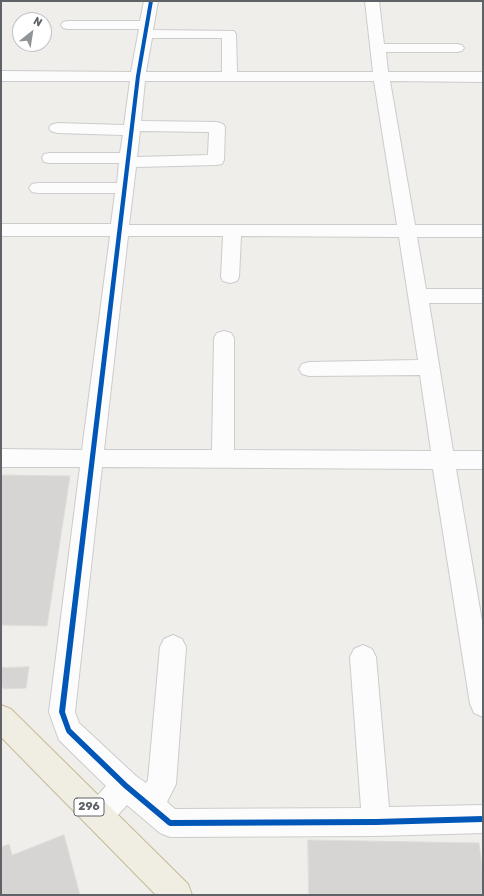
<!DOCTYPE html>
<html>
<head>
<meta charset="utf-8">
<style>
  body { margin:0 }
  #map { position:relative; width:484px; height:896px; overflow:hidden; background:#efeeea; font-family:Rubik,sans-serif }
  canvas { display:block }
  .frame { position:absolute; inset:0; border:2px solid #5f6368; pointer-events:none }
  .north { position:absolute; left:12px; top:12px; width:40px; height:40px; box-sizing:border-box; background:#fff; border:1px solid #bfc1c3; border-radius:50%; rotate:30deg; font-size:11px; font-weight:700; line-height:16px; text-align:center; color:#5f6368 }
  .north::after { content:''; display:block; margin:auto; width:14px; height:18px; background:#919496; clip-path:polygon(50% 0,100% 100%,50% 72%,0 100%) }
</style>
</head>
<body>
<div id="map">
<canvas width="484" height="896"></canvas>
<div class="frame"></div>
<div class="north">N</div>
</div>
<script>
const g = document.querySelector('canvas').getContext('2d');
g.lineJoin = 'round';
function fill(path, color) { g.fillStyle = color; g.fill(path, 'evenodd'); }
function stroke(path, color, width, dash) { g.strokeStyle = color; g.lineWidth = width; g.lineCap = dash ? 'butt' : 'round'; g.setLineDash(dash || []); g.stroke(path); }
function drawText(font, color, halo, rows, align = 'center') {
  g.font = font + ' Rubik,sans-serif'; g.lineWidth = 4; g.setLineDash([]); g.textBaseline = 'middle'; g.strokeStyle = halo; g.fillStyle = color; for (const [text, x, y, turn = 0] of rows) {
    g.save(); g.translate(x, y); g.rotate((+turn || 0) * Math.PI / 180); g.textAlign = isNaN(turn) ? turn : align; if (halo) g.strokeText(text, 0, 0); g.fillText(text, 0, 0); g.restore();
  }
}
const building = new Path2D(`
  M1,475L70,476L47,626L1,625Z
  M29,667L26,688L4,689L1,685V668Z
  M64,835L80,895H1V847L9,844L12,855Z
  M308,840L479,843L483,873V895H309Z`);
const minor = new Path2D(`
  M144,1H158L153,30L234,31L236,34L237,72H373L365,1H379L384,44H457L462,45L464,48L462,51L457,52H386L388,72H483V82L390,81L415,225H483V237H417L426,289H483V303H429L453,451H483V469H456L483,627V717L474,713L470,704L433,469L102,467L75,712L79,723L136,776L146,783L148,780L160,647L164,639L173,635L182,639L186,647L176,784L167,802L175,809L361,808L350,657L354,649L363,645L372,649L376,657L389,807L483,805V833L376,836L170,837L160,833L127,805L108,826L98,830L88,826L84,816L88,806L106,786L59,740L49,712L80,467H1V449L82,450L110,236H1V224H111L115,193H38L32,192L29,188L32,184L38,183H117L119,163H50L44,162L42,158L44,154L50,153H120L123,135L57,133L51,131L49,128L51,125L57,123L124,125L130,81H1V71L131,72L139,29H68L63,28L61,25L63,22L68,21H140ZM152,38H222V72H146ZM145,81H374L397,225H129L136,167L216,165L222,164L224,160L225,127L223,124L217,122L141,121ZM140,131L209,132L208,155L137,157ZM128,236H223L221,277L223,281L230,283L237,281L239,277L241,236L399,237L418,360L309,362L302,364L299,369L302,374L309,376L420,375L431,451L234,450V338L231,333L224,331L217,333L214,338L212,450H104Z`);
const highway = new Path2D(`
  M1,705L11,709L188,884L192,895H156L1,737Z`);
const cycleway = new Path2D(`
  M149,1H153L140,76L65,712L71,729L128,784L171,820L376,819L483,816V822L376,825L170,826L168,825L124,788L67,733L66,731L59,712L136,76Z`);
const shields = [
  [89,807,30]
];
const shieldNames = [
  ["296",89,807]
];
fill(building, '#d6d5d3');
stroke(building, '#deddd9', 1);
stroke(minor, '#cbcccc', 2);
stroke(highway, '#c8b996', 2);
fill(minor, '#fdfcfc');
fill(highway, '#f0ede3');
fill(cycleway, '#0057b8');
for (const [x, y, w] of shields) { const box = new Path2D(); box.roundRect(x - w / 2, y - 9, w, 18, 3); g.fillStyle = '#fff'; g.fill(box); stroke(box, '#5f6368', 1); }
drawText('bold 11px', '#5f6368', null, shieldNames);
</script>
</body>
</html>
